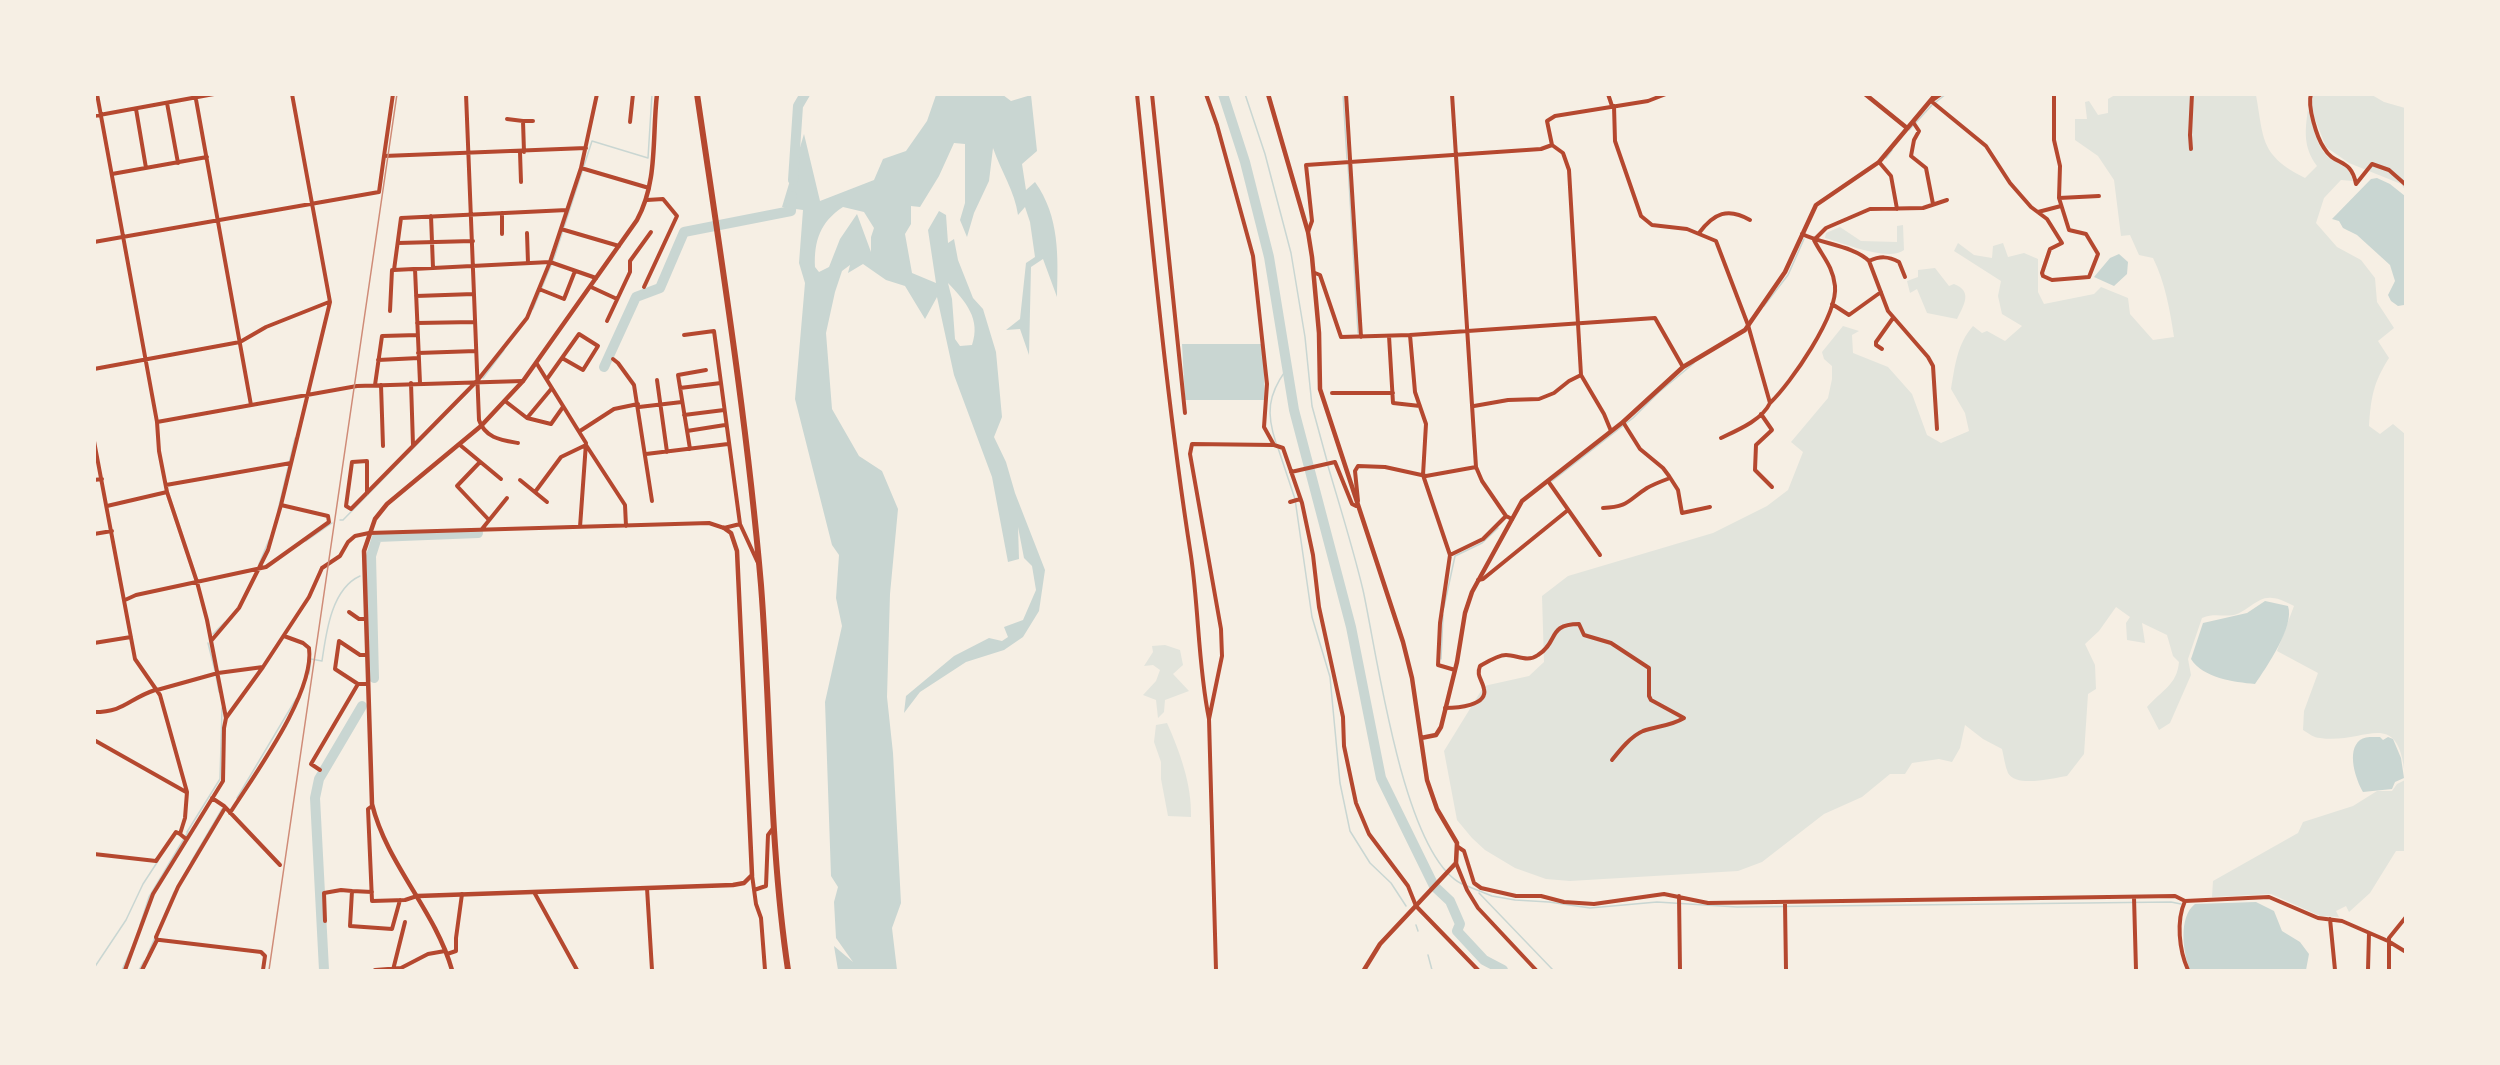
<!DOCTYPE html>
<html>
<head>
<meta charset="utf-8">
<style>
  body { margin:0 }
  #map { position:relative; width:2500px; height:1065px; overflow:hidden; background:#f6efe4; font-family:"Sofia Sans Condensed",sans-serif }
  canvas { display:block }
  .frame { position:absolute; inset:0; border:96px solid #f6efe4; pointer-events:none }
</style>
</head>
<body>
<div id="map">
<canvas width="2500" height="1065"></canvas>
<div class="frame"></div>
</div>
<script>
const g = document.querySelector('canvas').getContext('2d');
g.lineJoin = 'round';
function fill(path, color) { g.fillStyle = color; g.fill(path, 'evenodd'); }
function stroke(path, color, width, dash) { g.strokeStyle = color; g.lineWidth = width; g.lineCap = dash ? 'butt' : 'round'; g.setLineDash(dash || []); g.stroke(path); }
const green = new Path2D(`
  M2115,95H2256C2264,140 2260,155 2305,178L2317,166C2303,147 2305,131 2308,109C2312,122 2315,140 2323,151C2333,166 2348,160 2353,181L2341,180L2324,198L2316,223L2337,247L2361,260L2375,278L2377,302L2394,328L2378,341L2389,358C2373,383 2371,398 2369,426L2380,434L2393,424L2405,434V776C2398,705 2365,745 2320,738C2314,738 2308,733 2303,730L2304,711L2318,673L2277,651L2294,606C2288,603 2279,598 2272,598C2258,596 2247,612 2234,615C2221,617 2215,613 2202,618L2188,659L2191,675L2170,723L2159,730L2147,707C2162,690 2177,685 2179,662L2173,656L2167,635L2142,623L2145,643L2127,640L2126,623L2130,617L2116,607L2099,631L2085,644L2095,665L2096,689L2088,694L2084,754L2067,776C2053,778 2016,788 2008,773C2005,766 2004,757 2002,749L1983,739L1965,725L1960,748L1952,762L1939,759L1912,763L1905,774H1890L1862,797L1824,814L1762,862L1738,871L1570,881L1546,879L1515,868L1485,850L1472,838L1457,820L1444,751L1484,686L1529,676L1544,662L1542,596L1568,576L1713,533L1767,506L1788,490L1803,452L1791,442L1828,398L1832,379V366L1824,359L1822,352L1843,326L1859,331L1852,335L1853,353L1888,367L1912,394L1927,435L1941,443L1969,431L1965,413L1951,389C1955,366 1957,344 1973,326L1982,333L1987,331L2005,341L2022,326L2002,314L1998,296L2001,281L1954,251L1958,243L1974,255L1992,258L1993,246L2003,243L2008,257L2024,253L2038,259V292L2044,304L2094,294L2101,287L2128,298L2130,314L2153,340L2174,337C2170,310 2165,282 2153,258L2139,255L2130,235L2121,236L2114,180L2098,156L2075,140V119H2087L2085,102L2089,101L2098,115L2108,113V99Z
  M2313,95H2372L2384,102L2405,108V190L2401,184L2349,163L2326,147L2311,109Z
  M1903,225L1904,250C1889,262 1843,243 1825,238L1826,233L1840,227L1861,241L1897,242V226Z
  M1935,268L1949,286L1954,284C1973,291 1964,305 1957,319L1927,313L1917,289L1910,293L1907,281L1918,277V270Z
  M1165,645L1180,650L1183,665L1173,674L1189,691L1165,700L1164,712L1158,718L1156,700L1143,695L1156,681L1160,670L1153,665L1144,666L1153,652L1152,646Z
  M1167,723C1180,752 1192,785 1191,817L1168,816L1161,779V762L1154,742L1156,725Z
  M2405,780V851H2396L2370,893L2349,912L2346,906L2336,911L2339,917L2320,916L2271,894L2212,897L2213,881L2298,833L2303,822L2353,806L2377,791H2392L2397,784Z`);
const water = new Path2D(`
  M936,95H1003L1011,101L1031,95L1037,151L1022,164L1026,190L1035,182C1060,217 1058,257 1057,297L1043,259L1031,267L1029,355L1020,329L1006,330L1020,319L1026,263L1035,257L1030,222L1025,207L1018,215C1015,192 1001,171 993,148L989,181L974,213L967,237L960,220L965,203V144L954,143L939,176L920,207L911,206V224L905,234L912,273L936,283L928,230L939,211L946,215L948,243L954,239L958,260L973,298L983,309L996,352L1002,417L994,437L1006,462L1015,493L1045,570L1039,611L1023,637L1004,650L966,662L920,692L904,713L906,696L954,656L989,638L1002,641L1008,637L1004,627L1023,620L1036,590L1032,566L1024,558L1018,527L1019,559L1008,562L992,477L954,375L937,297L925,319L905,286L886,280L863,264L848,273L850,265L842,271L835,292L826,333L832,409L859,456L882,471L898,509L890,594L887,697L893,753L901,903L892,928L897,970H838L834,946L853,962L836,938L834,902L838,887L831,876L825,702L842,626L836,598L839,555L832,545L795,399L805,283L799,263L803,210L782,207L804,134L820,201L874,180L883,159L906,151L927,121ZM843,207L864,212L874,228L871,237V252L857,214L840,239L829,267L819,272L815,267C814,241 820,222 843,207ZM948,283C966,302 981,319 972,345L960,346L955,339L952,299Z
  M2377,178L2390,184L2405,196L2404,305L2398,306L2391,301L2388,295L2395,281L2390,265L2357,235L2343,228L2339,221L2332,219L2371,179Z
  M2119,254L2128,262L2127,274L2114,286L2094,277L2110,258Z
  M1182,344H1263L1265,400H1185Z
  M2265,601L2288,606C2295,626 2266,668 2255,684C2234,682 2203,678 2191,659L2203,623L2247,613Z
  M2380,737L2383,740L2388,737L2393,739L2401,758L2404,778L2395,782L2392,789L2363,792C2356,780 2346,751 2360,740C2365,736 2374,737 2380,737Z
  M2256,902L2274,911L2282,931L2300,942L2309,954L2306,970H2190C2183,953 2178,917 2195,904Z`);
const stream = new Path2D(`
  M1245,94L1265,154L1291,253L1305,337L1312,406L1327,461
  M1343,94L1347,159
  M1936,102L1946,94
  M1909,130L1932,105
  M1886,158L1892,150
  M1348,165L1358,333
  M1764,306L1788,275L1804,239
  M533,309L554,258L592,141L648,158L652,94
  M483,378L504,350
  M1276,443C1266,413 1268,395 1286,370
  M1278,448L1295,499L1312,617L1330,677L1340,783L1350,831L1370,863L1391,883L1406,906
  M1328,466C1340,507 1353,548 1363,590C1377,653 1403,855 1462,884
  M1552,481L1633,418L1658,393L1694,363
  M278,510L295,438
  M340,520H343L470,390
  M306,541L332,523
  M259,564L269,540
  M370,575H371
  M1444,607L1455,556L1482,543L1498,528
  M213,634L225,622
  M208,643L215,671
  M1441,659L1443,615
  M309,674L311,659L322,661C326,634 331,589 360,576
  M216,676L219,692
  M237,798L296,699
  M187,832L220,779L222,708
  M191,862L222,809
  M1467,886L1492,896L1515,900L1549,902L1590,908L1657,902L1737,907L2171,902L2181,904
  M1479,893L1553,970
  M140,925L149,897L188,832
  M1416,925L1418,931
  M148,954L174,892
  M1428,955L1432,970
  M94,968L126,920L143,884L158,861
  M122,970L130,952
  M139,970L144,961`);
const river = new Path2D(`
  M1223,94L1245,162L1269,257L1294,410L1351,627L1381,778L1434,886L1450,901L1460,924L1457,931L1484,960L1503,970
  M793,180L798,106L805,94
  M604,367L636,297L660,288L684,232L791,211L792,196
  M374,678L371,556L377,537L478,533
  M324,970L315,798L319,779L362,706`);
const minor = new Path2D(`
  M97,94L157,422L159,451L167,492L197,582L207,620L226,718
  M195,94L251,405
  M466,94L479,420C485,438 501,440 518,443
  M1137,94C1153,249 1167,403 1191,556C1199,611 1198,665 1209,719L1216,970
  M1152,94L1185,413
  M1206,94L1217,125L1253,256L1267,384L1264,427L1274,445
  M1346,94L1361,337
  M1608,94L1612,106
  M1941,94L1931,101L1986,146L2010,183L2031,207L2047,219L2062,243L2050,249L2042,273L2043,276L2052,280L2089,277L2098,254L2086,234L2069,230L2059,198L2060,166L2054,140V94
  M2311,94C2307,106 2317,138 2324,148C2335,167 2351,157 2356,184
  M167,103L178,163
  M1614,106L1615,141L1641,216L1652,225L1687,229L1716,241L1748,325L1770,403C1791,383 1838,315 1835,286C1833,266 1822,256 1814,240
  M136,109L146,168
  M94,116L214,94
  M507,119L523,121
  M630,122L633,94
  M1913,122L1919,131L1914,140L1911,156L1926,168L1933,204
  M1552,145L1563,153L1569,170L1581,375L1604,414L1611,431
  M1552,145L1547,121L1555,116L1648,101L1666,94
  M2191,149L2190,135L2192,94
  M520,152L521,182
  M524,152L523,121H533
  M384,156L393,94
  M1879,162L1891,176L1897,209
  M581,168L649,188
  M112,174L207,157
  M2356,184L2372,164L2389,170L2406,185
  M2059,198L2099,196
  M567,210L401,218L394,270L550,262L596,278
  M2038,212L2061,206
  M502,213V234
  M431,216L433,268
  M561,229L619,246
  M1308,232L1312,221L1306,165L1541,149L1552,145
  M527,233L528,263
  M1699,233C1714,213 1728,207 1750,220
  M1802,234C1822,244 1854,246 1869,261L1888,311L1928,357L1933,366L1937,429
  M1814,240L1826,228L1870,209L1923,208L1947,200
  M94,242L379,192L384,156L586,148
  M398,243L473,241
  M1869,261C1880,256 1888,256 1899,262L1905,277
  M415,269L420,383
  M1315,273L1320,275L1341,337L1410,335L1655,318L1683,367
  M591,287L617,299
  M644,287L677,216L663,199L647,200
  M539,289L564,299L575,271
  M416,296L474,294
  M1832,304L1849,315L1881,292
  M390,311L392,270H394
  M607,321L630,272V261L651,232
  M417,323L475,322
  M684,335L714,331L740,524
  M1410,335L1415,392L1426,424L1423,475L1450,555L1440,623L1438,665L1455,670
  M1389,336L1393,403L1420,406
  M1882,349L1876,345V342L1893,318
  M418,353L476,351
  M613,359L618,363L634,385L652,501
  M378,360L419,358
  M537,364L586,443L580,527
  M94,369L240,342L266,327L329,302
  M547,379L579,334L598,346L583,370L562,358
  M657,380L667,452
  M411,383L413,445
  M375,385L382,336L418,335
  M381,385L383,446
  M680,388L721,383
  M1332,393H1393
  M505,401L527,418L551,424L563,407
  M1474,406L1508,400L1539,399L1554,393L1569,381L1581,375
  M639,407L682,402
  M1761,414L1772,430L1756,445L1755,470L1772,487
  M684,415L724,410
  M527,418L552,388
  M157,422L357,386L523,381
  M1623,422L1640,449L1663,468L1669,476L1678,490L1682,513L1710,507
  M580,431L614,409L638,404
  M687,431L725,425
  M1721,438C1738,430 1762,420 1770,403
  M94,441L135,659L160,695L187,792L185,818L180,834L186,839
  M460,445L501,479
  M690,449L678,375L706,370
  M646,454L728,444
  M480,462L457,486L489,520
  M1476,467L1482,481L1506,516L1512,519
  M1291,472L1335,462L1352,504L1356,506
  M94,480L102,479
  M520,480L547,502
  M1548,481L1600,555
  M166,485L291,463
  M535,492L561,457L586,445L625,505L626,526
  M367,493V461L352,462L346,506L351,509L477,381L527,318L550,262L581,168L597,94
  M1358,501L1355,471L1358,466L1385,467L1426,476L1476,467L1452,94
  M1290,502L1300,499
  M107,506L167,492
  M1603,508C1629,507 1628,500 1647,488C1654,484 1662,481 1670,478
  M482,529L507,498
  M94,534L112,531
  M1450,555L1483,539L1506,516
  M1478,580L1483,579L1568,510
  M125,600L136,595L266,567L329,522L328,516L281,505
  M349,612L359,619H366
  M211,641L239,608L268,550L281,505L330,302L292,94
  M94,643L131,637
  M358,684L335,669L339,641L360,655H366
  M157,690L218,673L263,667
  M1445,708C1456,708 1488,706 1484,689C1482,679 1476,676 1480,666C1487,662 1498,655 1506,655C1517,655 1527,663 1538,655C1559,642 1547,624 1579,624L1584,635L1611,643L1649,668V696L1651,700L1684,718C1671,726 1657,726 1643,731C1631,736 1620,750 1612,760
  M94,712C125,712 128,699 155,690
  M1209,719L1222,656L1221,629L1190,454L1192,444L1274,445L1283,448L1302,503L1313,555L1319,607L1343,717L1344,746L1356,803L1369,834L1408,886L1416,906L1478,970
  M94,740L186,792
  M320,770L311,764L358,684H367
  M212,798L224,806L280,865
  M372,806L368,809L372,901L405,900L417,896
  M230,813C254,775 315,693 309,648L303,643L284,636
  M1458,847L1464,851L1474,883L1481,888L1516,896H1541L1564,902L1594,904L1664,894L1708,903L2175,896L2185,901L2269,897L2318,918L2342,921L2388,941L2406,952
  M94,854L156,861L176,832L180,834
  M1456,863L1467,890L1478,908L1536,970
  M752,875L756,904L761,918L765,970
  M647,888L652,970
  M754,890L766,886L768,835L774,827
  M372,892L352,891L350,926L392,929L400,900
  M534,892L577,970
  M1679,896L1680,970
  M2134,897L2136,970
  M2185,901C2176,921 2179,950 2188,970
  M1785,903L1786,970
  M2330,919L2335,970
  M325,921L324,893L341,890L352,891
  M157,940L156,937L178,887L225,808
  M447,954L456,951V938L462,894
  M125,970L153,894L223,781L224,728L226,718L263,667L309,597L322,568L340,556L348,542L355,536L369,533L709,523L724,528L740,524L758,563
  M142,970L157,940H160L261,952L265,956L263,970
  M375,970L401,968L428,954L445,951
  M393,970L405,922
  M2368,970L2369,933
  M2389,970V938L2406,917`);
const tertiary = new Path2D(`
  M1865,94L1907,128
  M418,896L733,885L744,883L752,875L737,551L731,533L724,528
  M452,970C435,910 387,865 372,804L364,551L375,519L387,504L481,426L523,381L637,220C658,182 652,137 657,94`);
const secondary = new Path2D(`
  M1268,94L1308,232L1312,257L1319,333L1320,389L1403,642L1412,678L1427,780L1437,809L1457,843L1456,863L1380,944L1364,970
  M1421,738L1436,735L1441,727L1457,662L1465,613L1472,592L1522,501L1623,422L1683,367L1745,330L1785,272L1816,205L1879,162L1936,94`);
const trunk = new Path2D(`
  M697,94C721,258 747,421 761,585C771,713 769,843 788,970`);
const rail = new Path2D(`
  M269,970L397,94`);
fill(green, '#e2e4dc');
fill(water, '#c9d6d2');
stroke(stream, '#c9d6d2', 1.5);
stroke(river, '#c9d6d2', 10);
stroke(minor, '#b5482f', 4);
stroke(tertiary, '#b5482f', 4.5);
stroke(secondary, '#b5482f', 4.5);
stroke(trunk, '#b5482f', 6);
stroke(rail, '#cf8b77', 1.5);
</script>
</body>
</html>
